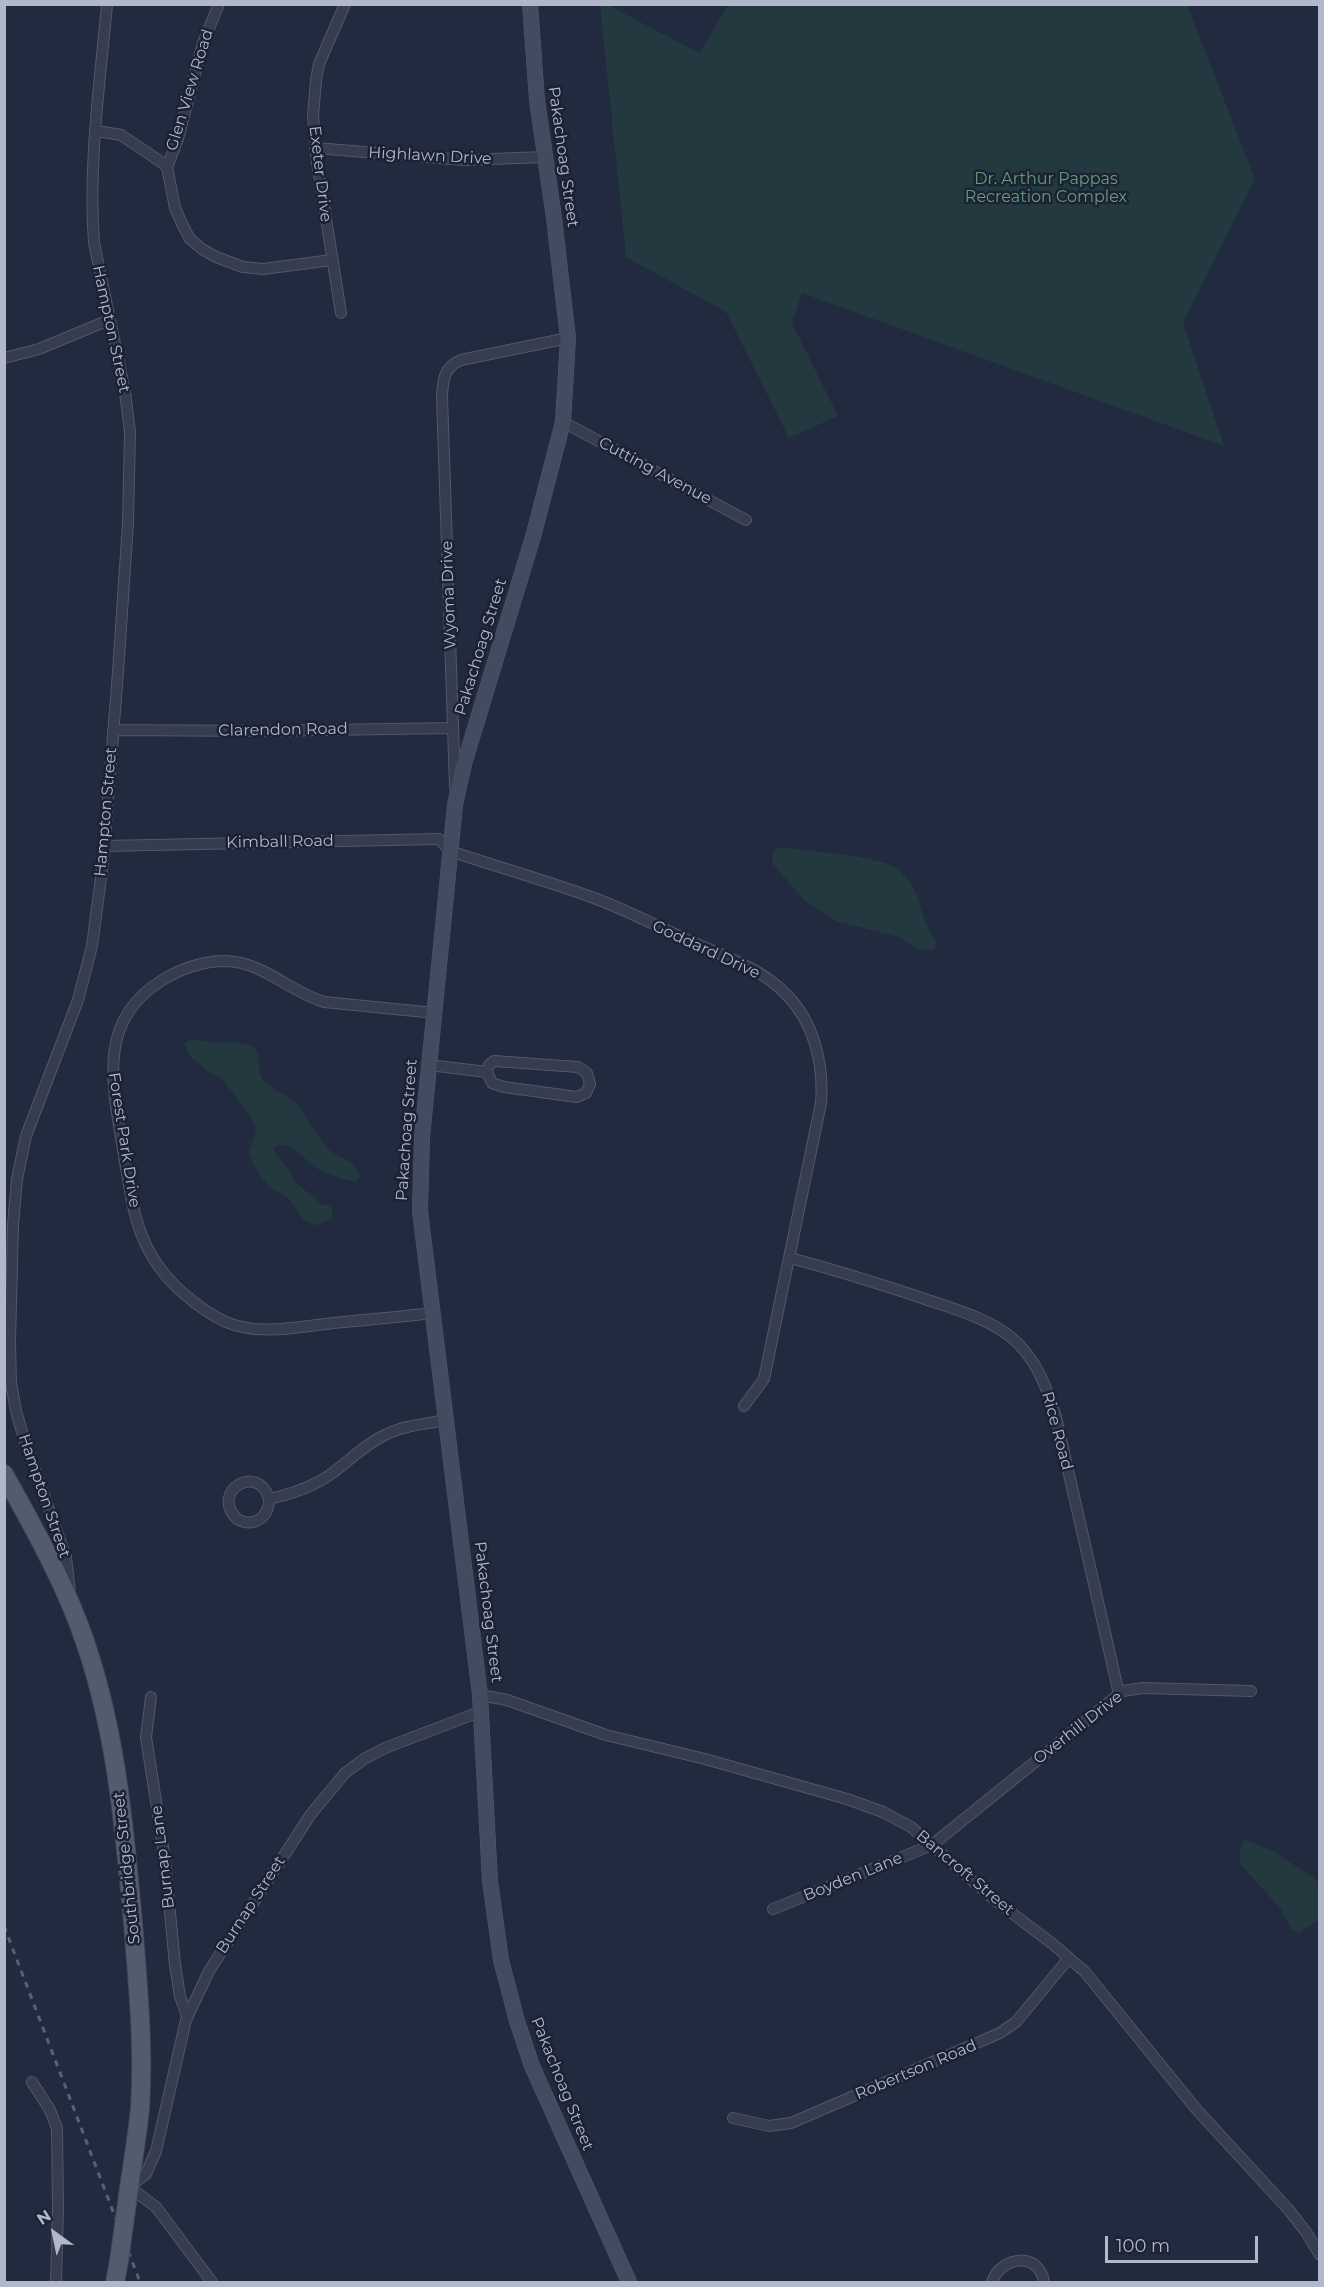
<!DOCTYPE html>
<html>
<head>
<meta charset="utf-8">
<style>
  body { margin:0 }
  #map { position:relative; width:1324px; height:2287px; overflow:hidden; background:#212a3e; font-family:Montserrat,sans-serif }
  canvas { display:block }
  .frame { position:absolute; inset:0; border:6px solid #b1b8c9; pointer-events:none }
  .north { position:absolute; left:24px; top:2203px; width:60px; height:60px; -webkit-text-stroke:4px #1b2233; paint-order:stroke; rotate:327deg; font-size:16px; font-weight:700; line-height:24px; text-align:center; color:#b1b8c9 }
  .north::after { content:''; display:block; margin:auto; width:21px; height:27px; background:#b1b8c9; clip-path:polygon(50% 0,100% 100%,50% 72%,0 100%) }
  .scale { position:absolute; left:1105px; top:2236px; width:153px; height:27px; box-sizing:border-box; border:3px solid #b1b8c9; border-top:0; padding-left:8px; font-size:18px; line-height:21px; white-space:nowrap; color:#b1b8c9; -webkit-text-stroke:4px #1b2233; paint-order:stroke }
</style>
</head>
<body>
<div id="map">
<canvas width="1324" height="2287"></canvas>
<div class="frame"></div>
<div class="north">N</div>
<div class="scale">100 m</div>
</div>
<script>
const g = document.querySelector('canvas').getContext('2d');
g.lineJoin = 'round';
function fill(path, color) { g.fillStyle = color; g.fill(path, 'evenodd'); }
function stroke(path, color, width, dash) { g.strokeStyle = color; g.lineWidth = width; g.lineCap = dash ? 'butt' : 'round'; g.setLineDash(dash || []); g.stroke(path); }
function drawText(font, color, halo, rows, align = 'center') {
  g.font = font + ' Montserrat,sans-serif'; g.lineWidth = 5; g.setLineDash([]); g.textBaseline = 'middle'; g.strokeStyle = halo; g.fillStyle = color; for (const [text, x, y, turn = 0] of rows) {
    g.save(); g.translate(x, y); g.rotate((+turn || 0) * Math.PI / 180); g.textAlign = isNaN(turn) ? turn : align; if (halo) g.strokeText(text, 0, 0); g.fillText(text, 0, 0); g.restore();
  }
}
const green = new Path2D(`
  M600,5H608L699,53L728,5H1187L1255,179L1183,323L1224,446L802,293L792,323L838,416L789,438L726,312L626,257Z
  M779,847L856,856L886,863L898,869L909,881L917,895L924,919L936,942L935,949L920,950L899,937L836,921L804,900L772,863L773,851Z
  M190,1039L217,1043L234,1042L254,1047L258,1055L260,1074L263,1081L297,1104L326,1147L334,1154L351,1162L361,1176L355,1182C344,1180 332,1175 322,1171C306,1165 297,1143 277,1145L274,1148L275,1153L290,1172L293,1180L321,1204L330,1206L333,1211L331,1218L318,1225C300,1224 299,1209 288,1198C283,1193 274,1191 268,1185C260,1177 252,1165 249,1153L256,1131L254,1122L222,1078L206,1071L197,1061L192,1059L184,1044Z
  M1246,1840L1272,1850L1319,1882V1920L1299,1933L1292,1929L1280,1908L1241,1865L1239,1857L1242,1841Z`);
const street = new Path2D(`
  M219,4L203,43L178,139L167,167L175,208L182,224L190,239L202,249L216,257L243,267L263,269L332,260
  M97,131L121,135L167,166
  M315,148L465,160L545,157
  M341,313L317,162L313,116L316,80L319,64L345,4
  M4,358L39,349L109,320
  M563,422L746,520
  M113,730L263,731L453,728
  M455,787L442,396C443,380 444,367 461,360L568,338
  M104,846L439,839L450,851C498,867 547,881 594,898C627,910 658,927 690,941C722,955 761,968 786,994C814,1022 824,1064 821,1103L764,1379L744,1406
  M429,1065L487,1072L489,1065L494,1061L578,1067L587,1073L590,1084L586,1093L577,1097L504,1087L492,1083L487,1072
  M790,1258C836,1270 880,1284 925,1299C954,1309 988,1318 1012,1338C1036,1358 1047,1388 1056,1417L1119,1694
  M432,1313C399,1317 366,1320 333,1323C298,1327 259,1336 226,1322C210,1315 197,1305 184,1294C134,1250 133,1206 122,1144C112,1082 98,1020 161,981C179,969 203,961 225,961C264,962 288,991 324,1002L435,1013
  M269,1499C269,1518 253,1528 237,1519C209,1491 259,1462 269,1499C292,1494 315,1486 334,1472C351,1459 367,1443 387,1434C405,1425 426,1424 446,1420
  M70,1593L66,1557L25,1442L16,1411L11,1383L10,1342L13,1225L17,1179L26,1136L78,1000L92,946L103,863L118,672L128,523L130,432L125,392L94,243C88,164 100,83 107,4
  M480,1695L507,1700L606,1735L705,1759L847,1799L883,1812L911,1827L996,1901L1054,1945L1085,1972L1197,2110L1288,2209L1306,2232L1320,2255
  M151,1697L146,1737L165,1860L175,1965L180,1996L187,2016
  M773,1909L932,1845L1123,1691L1143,1688L1251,1691
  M32,2082L50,2110L57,2128L58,2208L56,2282
  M733,2118L769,2126L791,2123L1000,2033L1016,2022L1069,1958
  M212,2282L156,2207L129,2187L146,2174L156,2151L186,2020L209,1971L311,1814L345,1773L364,1759L385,1748L482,1711
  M992,2282C1001,2256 1039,2251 1044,2282`);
const secondary = new Path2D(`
  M530,4L537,100L554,218L568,338L563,422L533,537L464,764L455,805L422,1137L420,1211L480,1695L490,1881L501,1960L517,2021L532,2066L629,2282`);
const primary = new Path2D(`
  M4,1474C31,1523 59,1572 79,1625C115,1720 124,1822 133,1923C138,1985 144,2046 140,2108C137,2140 131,2171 127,2203
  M115,2282L119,2261`);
const rail = new Path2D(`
  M4,1926L140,2282`);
const primaryBridge = new Path2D(`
  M119,2261L127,2203`);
const streetNames = [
  ["Glen View Road",190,90,-73],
  ["Highlawn Drive",430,156,3],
  ["Pakachoag Street",563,157,82],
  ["Exeter Drive",320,174,83],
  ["Hampton Street",111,329,78],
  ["Cutting Avenue",655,471,28],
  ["Wyoma Drive",449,595,-92],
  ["Pakachoag Street",481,647,-73],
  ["Clarendon Road",283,730,-1],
  ["Hampton Street",106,812,-85],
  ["Kimball Road",280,842,-1],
  ["Goddard Drive",706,950,25],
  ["Pakachoag Street",407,1130,-86],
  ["Forest Park Drive",124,1140,81],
  ["Rice Road",1057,1431,75],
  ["Hampton Street",44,1496,71],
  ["Pakachoag Street",488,1612,83],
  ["Overhill Drive",1078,1728,-38],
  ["Burnap Lane",163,1857,-97],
  ["Southbridge Street",127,1868,-96],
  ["Bancroft Street",965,1873,40],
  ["Boyden Lane",853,1877,-22],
  ["Burnap Street",251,1905,-57],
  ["Robertson Road",916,2070,-23],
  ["Pakachoag Street",562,2084,68]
];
const parkNames = [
  ["Dr. Arthur Pappas",1046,179],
  ["Recreation Complex",1046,197]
];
fill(green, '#23393f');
stroke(street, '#515869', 12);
stroke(secondary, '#515869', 16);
stroke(primary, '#3f4657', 20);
stroke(street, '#353d4e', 10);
stroke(secondary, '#434b61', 15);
stroke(primary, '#535c6e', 18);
stroke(rail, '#576075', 3, [6, 6]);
stroke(primaryBridge, '#3f4657', 20, []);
stroke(primaryBridge, '#535c6e', 18);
drawText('16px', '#b1b8c9', '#1b2233', streetNames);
drawText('16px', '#669c78', '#1b2233', parkNames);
</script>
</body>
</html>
